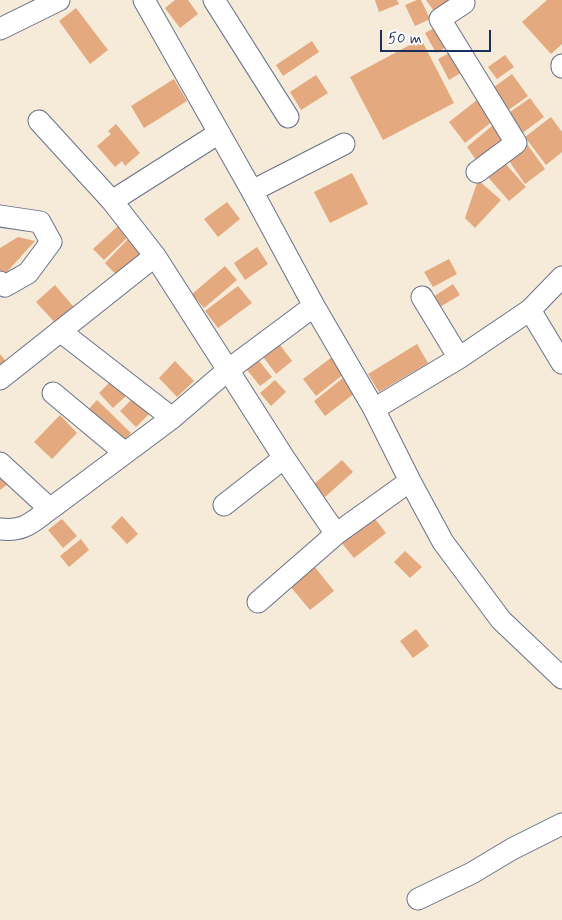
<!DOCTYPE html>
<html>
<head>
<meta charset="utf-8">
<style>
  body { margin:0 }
  #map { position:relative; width:562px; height:920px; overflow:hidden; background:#f5ebd8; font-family:Mynerve,sans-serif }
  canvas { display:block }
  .scale { position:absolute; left:380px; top:30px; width:111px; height:22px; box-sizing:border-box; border:2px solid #1b2f5e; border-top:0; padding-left:6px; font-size:15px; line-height:18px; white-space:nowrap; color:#1b2f5e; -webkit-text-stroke:4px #fff; paint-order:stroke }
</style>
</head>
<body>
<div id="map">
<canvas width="562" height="920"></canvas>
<div class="scale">50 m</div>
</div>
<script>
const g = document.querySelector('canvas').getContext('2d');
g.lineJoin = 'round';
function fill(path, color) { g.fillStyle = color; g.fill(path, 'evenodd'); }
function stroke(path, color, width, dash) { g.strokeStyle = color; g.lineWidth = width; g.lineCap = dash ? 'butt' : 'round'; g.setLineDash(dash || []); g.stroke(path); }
const building = new Path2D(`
  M175,0H188L198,14L180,28L165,8Z
  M375,0H397L399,4L379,12Z
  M417,0H421L430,19L415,26L405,5Z
  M426,0H450L434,11Z
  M547,0H562V44L551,54L522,22Z
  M76,8L108,50L90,64L59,21Z
  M438,26L448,46L436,53L425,33Z
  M421,39L454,103L383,140L350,77Z
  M312,41L319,52L283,76L276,65Z
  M451,52L462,72L449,80L438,59Z
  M505,55L514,67L497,79L488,67Z
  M512,74L528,96L503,114L487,92Z
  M316,75L328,93L301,110L290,92Z
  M174,79L187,101L144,128L131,106Z
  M530,98L544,117L517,137L503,117Z
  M477,100L493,121L465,143L449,122Z
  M551,117L562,132V152L546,165L525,137Z
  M116,124L140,153L125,166L122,161L115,167L97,146L111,134L108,131Z
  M493,125L507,146L479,164L467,147Z
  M527,144L545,169L525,184L507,158Z
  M504,162L526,187L509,201L487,176Z
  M352,173L368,204L330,223L314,192Z
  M478,180L501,200L475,228L465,218Z
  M227,202L240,219L218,237L204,219Z
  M118,226L128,237L104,260L93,249Z
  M18,237L35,241L4,275L0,271V248Z
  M130,237L147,253L121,280L105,263Z
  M257,247L268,264L245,280L234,263Z
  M449,259L457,274L433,287L424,272Z
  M225,266L237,280L204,308L192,294Z
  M453,284L460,295L440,307L433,297Z
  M55,285L78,312L60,328L36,302Z
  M238,286L252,303L218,328L205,311Z
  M277,341L292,361L276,374L261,354Z
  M417,344L428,363L379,392L368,374Z
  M0,354L9,365L0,373Z
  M256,357L272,377L260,386L244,366Z
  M332,357L345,373L316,396L303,379Z
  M175,361L194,381L177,397L159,378Z
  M343,378L355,393L325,416L314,401Z
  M112,380L126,396L113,408L99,393Z
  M275,380L286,392L271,406L260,393Z
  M133,398L149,414L136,427L120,411Z
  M97,400L131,433L121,444L87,411Z
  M60,415L77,433L52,459L34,442Z
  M342,460L353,472L325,497L314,484Z
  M0,475L8,484L0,490Z
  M372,515L386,533L354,558L340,541Z
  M122,516L138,534L127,544L111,527Z
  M62,519L77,536L63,548L48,530Z
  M81,539L89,550L69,567L60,556Z
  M405,551L422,567L410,578L394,562Z
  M314,566L334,591L310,610L290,586Z
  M416,629L429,646L413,658L400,641Z`);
const minor = new Path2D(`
  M144,0L252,191L314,306L374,409L410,481L443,542L501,620L562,678
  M214,0L288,117
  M463,0L464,3L440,19L516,143L477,172
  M0,29L59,0
  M562,65V67
  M39,121L112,201
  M219,133L112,201L155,256L228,370L314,306
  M252,191L344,144
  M0,216L40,222L51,242L28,273L5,286L0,282
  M422,297L459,358
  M530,310L562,363
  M60,331L172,418
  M0,379L155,256
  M53,393L125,453
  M374,409L459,358L530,310L562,277
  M0,463L50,509L172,418L228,370L284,458L336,534
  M224,505L284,458
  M0,529C24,532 32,522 50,509
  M258,602L336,534L410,481
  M418,899L472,873L512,849L562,824`);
fill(building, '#e4a97e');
stroke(minor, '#677189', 23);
stroke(minor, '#fff', 21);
</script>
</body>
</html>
